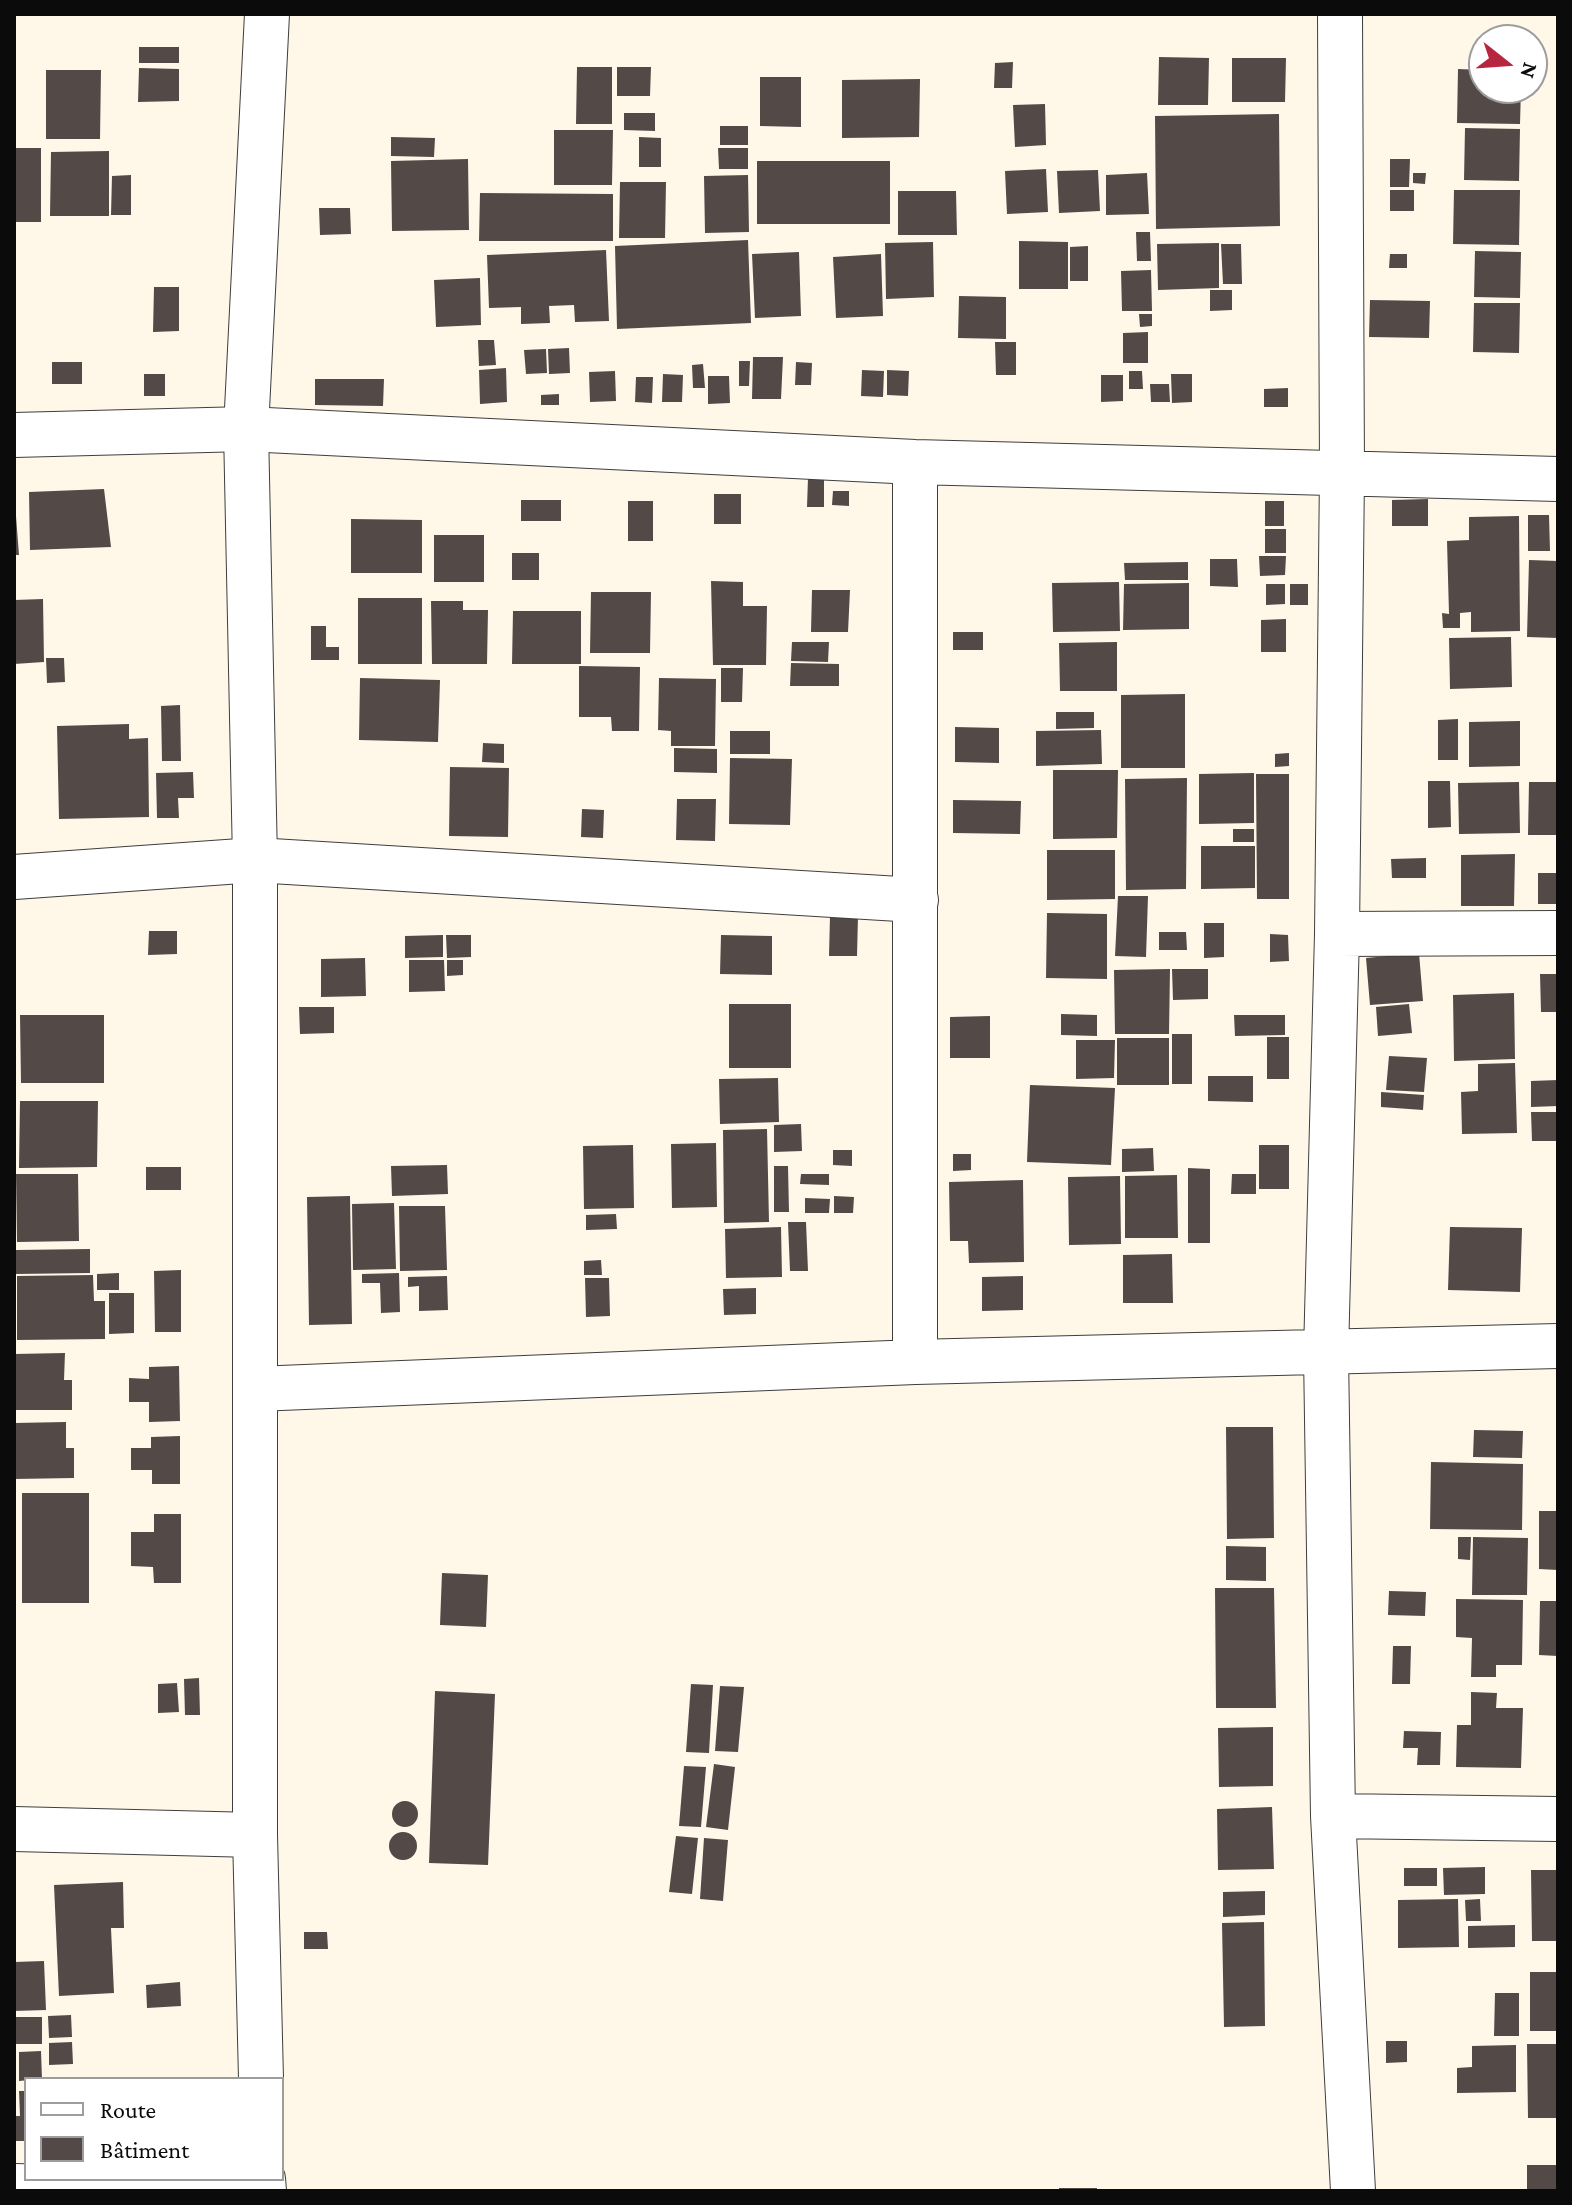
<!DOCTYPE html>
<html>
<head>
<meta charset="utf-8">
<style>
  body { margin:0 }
  #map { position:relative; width:1572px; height:2205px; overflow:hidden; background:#fff8e8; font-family:"Crimson Pro",serif }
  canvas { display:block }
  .frame { position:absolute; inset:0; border:16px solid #0b0b0b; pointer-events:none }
  .legend { position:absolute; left:24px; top:2077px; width:260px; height:104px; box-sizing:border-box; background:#fff; border:2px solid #9d9d9d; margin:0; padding:10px 14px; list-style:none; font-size:24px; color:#0b0b0b }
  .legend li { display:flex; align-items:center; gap:16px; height:40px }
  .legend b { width:40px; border:2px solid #9d9d9d }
  .north { position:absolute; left:1468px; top:24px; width:80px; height:80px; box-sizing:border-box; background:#fff; border:2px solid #9d9d9d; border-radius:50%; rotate:107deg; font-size:22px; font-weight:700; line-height:32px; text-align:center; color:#0b0b0b }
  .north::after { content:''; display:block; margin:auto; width:28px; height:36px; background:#b7263e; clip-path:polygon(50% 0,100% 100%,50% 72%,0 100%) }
</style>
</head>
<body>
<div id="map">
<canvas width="1572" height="2205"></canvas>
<div class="frame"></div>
<ul class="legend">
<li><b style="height:10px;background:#fff"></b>Route</li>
<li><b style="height:22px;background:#534a47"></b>Bâtiment</li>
</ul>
<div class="north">N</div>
</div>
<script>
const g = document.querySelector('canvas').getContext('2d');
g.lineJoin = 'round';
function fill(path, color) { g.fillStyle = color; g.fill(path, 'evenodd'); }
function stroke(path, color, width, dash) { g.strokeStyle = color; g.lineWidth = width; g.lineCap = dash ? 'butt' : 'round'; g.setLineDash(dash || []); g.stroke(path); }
const building = new Path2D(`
  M139,47H179V63H139Z
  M1159,57L1209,58L1208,105H1158Z
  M1232,58H1286L1285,102H1232Z
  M1013,62L1012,88H994L995,63Z
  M577,67H612V124H576Z
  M617,67H651L650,96H617Z
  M139,68L179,69V101L138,102Z
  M1458,69L1484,70V88H1521L1520,124L1457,123Z
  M46,70H101L100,139H46Z
  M760,77H801V127L760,126Z
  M920,79L919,137L842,138V80Z
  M1045,104L1046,145L1015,147L1013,105Z
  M624,113H655V131L624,130Z
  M1279,114L1280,226L1156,229L1155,116Z
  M720,126H748V145H720Z
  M1465,128L1520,129L1519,181L1464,180Z
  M554,130H613L612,185H554Z
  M391,137L435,138L434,157L391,156Z
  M639,137L661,138V167H639Z
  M14,148H41V222H14Z
  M718,148H748V169H719Z
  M109,151V216H50L51,152Z
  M468,159L469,230L392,231L391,161Z
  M1390,159H1410L1409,187H1390Z
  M757,161H890V224H757Z
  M1046,169L1048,212L1007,214L1005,171Z
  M1098,170L1100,211L1059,213L1057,171Z
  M1147,173L1149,214L1106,215V175Z
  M1413,173H1426L1425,184L1413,183Z
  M131,175V215H111L112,176Z
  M748,175L749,232L705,233L704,176Z
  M620,182H666L665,238H619Z
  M1390,190H1414V211H1390Z
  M1454,190H1520L1519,245L1453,244Z
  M898,191H956L957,235H898Z
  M480,193L613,194V241H479Z
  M319,208H350L351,234L320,235Z
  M1136,232H1150L1151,261H1137Z
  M748,240L751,323L617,329L615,246Z
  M1019,241L1068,242V289H1019Z
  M933,242L934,297L886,299L885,243Z
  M1219,243V288L1158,290L1157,244Z
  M1221,244H1241L1242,284H1223Z
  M1088,246V281H1070V247Z
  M606,250L609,321L575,322L574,305L549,306L550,323L521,324V307L489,308L487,255Z
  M1475,251L1521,252L1520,298L1474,297Z
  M799,252L801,316L755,318L752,254Z
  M881,254L883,316L836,318L833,257Z
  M1390,254H1407V268H1389Z
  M1151,270L1152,311H1122L1121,271Z
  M480,278L481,325L436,327L434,280Z
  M154,287H179V331L153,332Z
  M1210,290H1232V310L1210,311Z
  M959,296L1006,297V339L958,338Z
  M1370,300L1430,301L1429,338L1369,337Z
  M1474,303H1520L1519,353L1473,352Z
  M1139,314H1152V326L1140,327Z
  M1148,332V363H1123V333Z
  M478,340H494L496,365L479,366Z
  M995,342H1016V375H996Z
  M569,348L570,373L549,374L548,349Z
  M546,349L547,373L526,374L524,350Z
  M753,357H783L781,399H752Z
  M739,361H750L749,386H739Z
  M52,362H82V384H52Z
  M796,362L812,363L811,385H795Z
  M703,364L705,388H693L692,365Z
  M506,368L507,402L480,404L479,370Z
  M862,370L884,371L883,397L861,396Z
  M887,370L909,371L908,396L887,395Z
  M615,371L616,401L590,402L589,372Z
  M1129,371H1142L1143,389H1129Z
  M144,374H165V396H144Z
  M663,374L683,375L682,402H662Z
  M1171,374H1192V402L1172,403Z
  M1101,375H1123V401L1101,402Z
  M708,376H729L730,403L708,404Z
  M636,377H653L652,403L635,402Z
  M315,379H384L383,406L315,405Z
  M1150,384H1169L1170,402H1151Z
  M1288,388V407H1264V389Z
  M559,394V405H541V395Z
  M808,478H824V507H807Z
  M104,489L111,547L30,550L29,492Z
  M14,490L19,555H14Z
  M833,491H849V506L832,505Z
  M714,494H741V524H714Z
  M1428,499V526H1392V500Z
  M521,500H561V521H521Z
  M628,501H653V541H628Z
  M1265,501H1284V526H1265Z
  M1528,515H1549L1550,551H1528Z
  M1519,516L1520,631L1471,632V612L1460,613V628H1443L1442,613L1449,614L1447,541L1469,540V517Z
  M351,519L422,520V573H351Z
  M1265,529H1286V553H1265Z
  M434,535H484V582H434Z
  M512,553H539V580H512Z
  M1259,556H1286L1285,575L1260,576Z
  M1210,559H1237L1238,587L1210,586Z
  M1529,560L1558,561V638L1527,637Z
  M1188,562V580H1125L1124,563Z
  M711,581L743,582V606H767L766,665H713Z
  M1119,582L1120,631L1053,632L1052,583Z
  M1189,583V629L1123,630L1124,584Z
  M1266,584H1285V604L1266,605Z
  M1290,584H1308V605H1290Z
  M812,590H850L848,632H811Z
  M591,592H651L650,653H590Z
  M358,598H422V664H358Z
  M43,599L44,662L14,664V600Z
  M431,601H463V610H488L487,664H432Z
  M513,611H581V664H512Z
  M1286,619V652H1261V620Z
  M311,626H326V647H339V660H311Z
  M953,632H983V650H953Z
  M1511,637L1512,687L1450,689L1449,638Z
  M792,642H829L828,662L791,661Z
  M1117,642V691H1060L1059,643Z
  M46,658H64L65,682L47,683Z
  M791,663L839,664V686H790Z
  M579,666L640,667L639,731H612L611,717H579Z
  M721,668H743L742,702H721Z
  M360,678L440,680L438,742L359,740Z
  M659,678L716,679L715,746H671V731L658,730Z
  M1185,694V768H1121V695Z
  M180,705L181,761H162L161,706Z
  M1056,712H1094V728L1056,729Z
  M1458,719V760H1438V720Z
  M1520,721V766L1469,767V722Z
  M129,724V739L148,738L149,817L59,819L57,726Z
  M955,727L999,728V763L955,762Z
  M1101,730L1102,764L1036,766V731Z
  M730,731H770V754H730Z
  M483,743L504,744V763L482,762Z
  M674,748L717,749V773L674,772Z
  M1289,753V766L1275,767V754Z
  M730,758L792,759L790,825L729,824Z
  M450,767L509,768L508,837L449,836Z
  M1053,770H1118L1117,838L1053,839Z
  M193,772L194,798H178L179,818H157L156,773Z
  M1254,773V823L1199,824V774Z
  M1256,774H1289V899H1257Z
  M1187,778L1186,889L1126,890L1125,779Z
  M1428,781H1450L1451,827L1428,828Z
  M1519,782L1520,833L1459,834L1458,783Z
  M1529,782H1558V835H1528Z
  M677,799H716L715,841L676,840Z
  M953,800L1021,801L1020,834L953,833Z
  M582,809L604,810L603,838L581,837Z
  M1233,829H1254V842H1233Z
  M1201,846H1255V888L1201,889Z
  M1047,850H1115V899L1047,900Z
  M1515,854L1514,906H1461V855Z
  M1426,858V878H1392L1391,859Z
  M1538,873H1558V904H1538Z
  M1118,896H1148L1146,957L1115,956Z
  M1047,913L1107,914V979L1046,978Z
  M830,916H858L857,956H829Z
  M1204,923H1224V957L1204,958Z
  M149,931H177V954L148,955Z
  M1159,932H1186L1187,950H1159Z
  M1270,934L1288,935L1289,961L1270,962Z
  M443,935V957L405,958V936Z
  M446,935H471V957L447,958Z
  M721,935L772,936V975L720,974Z
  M1419,953L1423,1001L1370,1005L1366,958Z
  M365,958L366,996L321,997V959Z
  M409,960H444L445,991L409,992Z
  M447,960H463V975L447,976Z
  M1170,969L1169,1034H1115L1114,970Z
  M1172,969H1208V999L1173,1000Z
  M1540,974H1558V1012H1541Z
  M1514,993L1515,1059L1454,1061L1453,995Z
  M729,1004H791V1068H729Z
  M1409,1004L1412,1033L1378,1036L1376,1007Z
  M299,1007H334V1033L300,1034Z
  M1061,1014L1097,1015V1036L1061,1035Z
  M20,1015H104V1083H21Z
  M1234,1015H1285V1035L1235,1036Z
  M990,1016V1058H950V1017Z
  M1172,1034H1192V1084H1172Z
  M1267,1037H1289V1079H1267Z
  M1117,1038H1169V1085H1117Z
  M1076,1040H1115L1114,1078L1076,1079Z
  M1389,1056L1427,1058L1424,1092L1386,1090Z
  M1515,1063L1517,1133L1462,1134L1461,1092L1478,1091V1064Z
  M1208,1076H1253V1102L1208,1101Z
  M778,1078L779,1122L720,1124L719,1079Z
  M1558,1080V1106L1531,1107V1081Z
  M1030,1085L1115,1088L1111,1165L1027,1162Z
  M1381,1092L1424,1095L1423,1110L1381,1107Z
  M20,1101H98L97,1167L19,1168Z
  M1531,1112H1558V1141H1532Z
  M801,1124L802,1151L774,1152V1125Z
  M767,1129L769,1222L724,1223L723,1130Z
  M716,1143L717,1207L672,1208L671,1144Z
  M633,1145L634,1208L584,1209L583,1146Z
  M1259,1145H1289V1189H1259Z
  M1153,1148L1154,1171L1122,1172V1149Z
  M833,1150H852V1166L833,1165Z
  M953,1154H971V1170L953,1171Z
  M447,1165L448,1194L392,1196L391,1166Z
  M774,1166H788L789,1212H774Z
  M146,1167H181V1190H146Z
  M1188,1168L1210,1169V1243H1188Z
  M16,1174H78L79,1241L17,1242Z
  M801,1174H829V1185L800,1184Z
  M1232,1174H1256V1194H1231Z
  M1177,1175L1178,1238H1125V1176Z
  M1120,1176L1121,1244L1069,1245L1068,1177Z
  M1023,1180L1024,1262L969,1263L968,1241H950L949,1182Z
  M350,1196L352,1324L309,1325L307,1197Z
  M834,1196L854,1197L853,1213H834Z
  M805,1198L830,1199L829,1213H805Z
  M394,1203L396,1269L353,1270L352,1204Z
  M399,1206H445L447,1270L400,1271Z
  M616,1214L617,1229L586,1230V1215Z
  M788,1222H806L808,1271H790Z
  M781,1227L782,1277L726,1278L725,1229Z
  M1450,1227L1522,1228L1520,1292L1448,1290Z
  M90,1249V1273L16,1274V1250Z
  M1172,1254L1173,1303H1123V1255Z
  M601,1260L602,1275H584V1261Z
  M181,1270V1332H155L154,1271Z
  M119,1273V1290H97V1274Z
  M399,1273L400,1312L381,1313L380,1283H362V1274Z
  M93,1275L94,1301H105V1339L17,1340V1276Z
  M447,1276L448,1310L419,1311V1286L408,1287V1277Z
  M1023,1276V1310L982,1311V1277Z
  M585,1278H609L610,1316L586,1317Z
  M756,1288V1314L724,1315L723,1289Z
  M109,1293H134V1333L109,1334Z
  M65,1353L64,1380H72V1410H14V1354Z
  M179,1366L180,1421L149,1422V1402H129V1378L149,1379V1367Z
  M66,1422V1448H74V1478L14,1479V1423Z
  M1226,1427H1273L1274,1538L1227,1539Z
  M1474,1430L1523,1431L1522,1458L1473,1457Z
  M180,1436V1484H152V1470H131V1448H151V1437Z
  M1431,1462L1523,1464L1522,1530L1430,1529Z
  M22,1493H89V1603H22Z
  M1539,1511H1558V1570L1539,1569Z
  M154,1514H181V1583H154L153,1567L131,1566V1532H154Z
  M1458,1537H1471L1470,1560L1458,1559Z
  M1473,1537L1528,1538L1527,1595H1472Z
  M1226,1546L1266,1547V1581L1226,1580Z
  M442,1573L488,1575L486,1627L440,1625Z
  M1215,1588H1274L1276,1708H1216Z
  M1389,1591L1426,1592L1425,1616L1388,1615Z
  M1456,1599L1523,1600L1522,1665H1496V1677H1471L1472,1638L1456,1637Z
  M1540,1601H1558V1656L1539,1655Z
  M1393,1646H1411L1410,1684H1392Z
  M199,1678L200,1715H185L184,1679Z
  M177,1683L179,1712L158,1713V1684Z
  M691,1684L713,1685L709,1753L686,1752Z
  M720,1686L744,1687L738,1752L715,1751Z
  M435,1691L495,1694L488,1865L429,1863Z
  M1471,1692L1497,1693L1496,1708H1523L1521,1768L1456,1767L1457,1725H1471Z
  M1273,1727V1786L1219,1787L1218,1728Z
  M1404,1731L1441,1732L1440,1765H1417L1418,1748H1403Z
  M714,1764L735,1767L728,1830L706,1827Z
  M684,1766L706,1767L701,1827L679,1826Z
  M392 1814a13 13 0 1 1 26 0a13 13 0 1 1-26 0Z
  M1272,1807L1274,1869L1218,1870L1217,1809Z
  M389 1846a14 14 0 1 1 28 0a14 14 0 1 1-28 0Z
  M676,1836L698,1838L692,1894L669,1892Z
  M704,1838L728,1840L723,1901L700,1899Z
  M1485,1867V1894L1444,1895L1443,1868Z
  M1404,1868H1437V1886H1404Z
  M1531,1870H1558V1941H1532Z
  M123,1882L124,1928H111L114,1993L59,1996L54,1885Z
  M1265,1891V1915L1223,1917V1892Z
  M1458,1899L1459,1947L1398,1948V1900Z
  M1480,1899L1481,1921H1466L1465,1900Z
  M1264,1922L1265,2026L1224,2027L1222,1923Z
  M1515,1925V1947L1468,1948V1926Z
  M304,1932H327L328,1949H304Z
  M44,1961L46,2010L14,2011V1962Z
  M1530,1972H1558V2031H1530Z
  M180,1982L181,2006L147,2008L146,1985Z
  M1495,1993H1519V2036H1494Z
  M71,2015L72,2037L49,2038L48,2016Z
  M14,2017H42V2044H14Z
  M1386,2041H1407V2062L1386,2063Z
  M72,2042L73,2064L49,2065V2043Z
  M1527,2044H1558V2118H1528Z
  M1516,2045V2092L1457,2093V2068L1472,2067V2046Z
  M41,2051L42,2079L19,2081V2052Z
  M19,2091H26V2141H14V2116H20Z
  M1527,2165H1558V2191H1527Z
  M1059,2188H1097V2191H1059Z`);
const minor = new Path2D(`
  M1340,14L1342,472L1337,934L1326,1353L1333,1816L1353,2191
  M14,435L246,429L915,462L1558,479
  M14,877L255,860L916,900
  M1337,934L1558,933
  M915,1362V462
  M256,1389L915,1362L1558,1346
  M1333,1816L1558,1819
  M14,1829L255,1835
  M14,2186L230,2191`);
const tertiary = new Path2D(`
  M261,2079L255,1835V860L246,429L267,14
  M263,2179L264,2191`);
fill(building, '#534a47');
stroke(minor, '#3e3e3e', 46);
stroke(tertiary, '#3e3e3e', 46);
stroke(minor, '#fff', 44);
stroke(tertiary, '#fff', 44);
</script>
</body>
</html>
